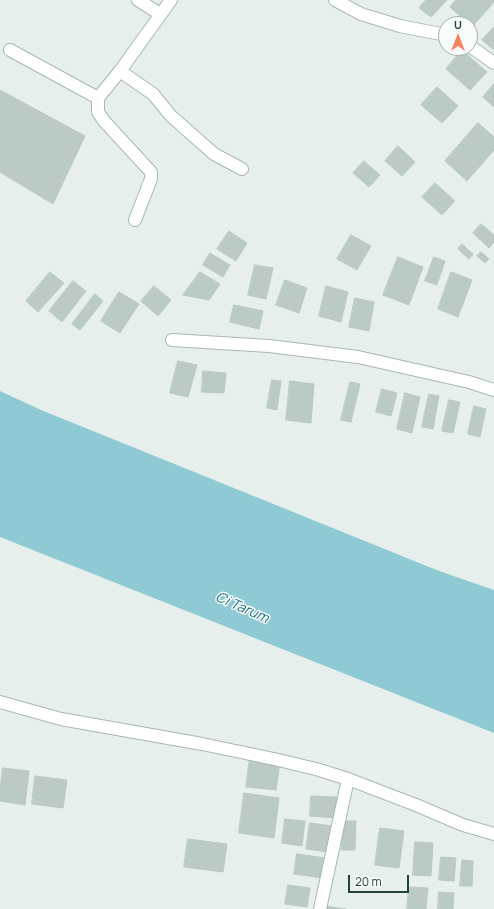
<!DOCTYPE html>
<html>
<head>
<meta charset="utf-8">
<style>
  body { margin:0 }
  #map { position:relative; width:494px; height:909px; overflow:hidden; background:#e6efeb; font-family:Manrope,sans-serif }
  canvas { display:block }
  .north { position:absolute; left:438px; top:16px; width:40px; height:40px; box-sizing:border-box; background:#f7fbf9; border:1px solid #a3b1ad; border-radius:50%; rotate:0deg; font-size:11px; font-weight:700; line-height:16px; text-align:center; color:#24423a }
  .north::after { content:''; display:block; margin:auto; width:14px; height:18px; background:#f4845f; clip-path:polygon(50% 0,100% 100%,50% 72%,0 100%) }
  .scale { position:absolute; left:348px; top:875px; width:61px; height:18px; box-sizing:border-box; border:2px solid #24423a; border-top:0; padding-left:5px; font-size:12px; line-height:14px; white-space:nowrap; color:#24423a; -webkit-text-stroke:3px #f7fbf9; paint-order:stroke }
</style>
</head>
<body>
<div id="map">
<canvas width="494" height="909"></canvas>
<div class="north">U</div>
<div class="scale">20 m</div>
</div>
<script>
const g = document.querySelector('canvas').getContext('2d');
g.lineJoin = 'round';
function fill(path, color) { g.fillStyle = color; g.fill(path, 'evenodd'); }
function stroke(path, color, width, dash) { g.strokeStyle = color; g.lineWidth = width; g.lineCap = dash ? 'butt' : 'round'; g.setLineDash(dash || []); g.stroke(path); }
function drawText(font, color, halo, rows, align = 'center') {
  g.font = font + ' Manrope,sans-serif'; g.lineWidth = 3; g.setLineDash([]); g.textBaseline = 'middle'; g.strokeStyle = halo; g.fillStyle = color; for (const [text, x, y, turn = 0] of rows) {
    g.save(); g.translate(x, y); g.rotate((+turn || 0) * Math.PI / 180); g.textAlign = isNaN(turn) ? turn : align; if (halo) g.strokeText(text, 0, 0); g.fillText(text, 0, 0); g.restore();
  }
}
const water = new Path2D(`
  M0,391L41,410L439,571L494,590V733L0,537Z`);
const building = new Path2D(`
  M426,0H447L431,17L419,8Z
  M456,0H494V2L472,27L450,7Z
  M494,27V50L482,40Z
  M462,50L487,72L470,90L446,69Z
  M494,84V107L483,97Z
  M437,87L458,106L442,123L421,105Z
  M0,90L85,136L53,204L0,172Z
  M478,123L494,137V150L467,181L445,161Z
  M398,146L415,162L402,176L385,161Z
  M364,161L380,175L369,187L353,173Z
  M435,183L455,201L442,215L422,197Z
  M481,224L494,235V242L489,248L473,233Z
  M229,231L247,243L236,261L217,249Z
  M351,235L371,246L357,270L337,259Z
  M462,244L473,254L469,259L458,249Z
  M481,252L489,259L485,263L477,256Z
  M210,253L230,265L223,277L203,265Z
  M398,257L423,267L409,305L383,295Z
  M434,257L445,261L437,285L425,281Z
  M255,265L273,268L266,299L248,295Z
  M50,272L64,283L38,312L26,301Z
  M200,272L220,284L209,300L183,295Z
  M451,272L472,280L458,317L438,309Z
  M285,280L307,288L299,313L276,305Z
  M73,281L86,291L62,322L49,311Z
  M154,286L171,300L158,316L141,301Z
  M326,286L348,292L341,322L319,316Z
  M119,292L139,304L120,333L101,321Z
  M95,294L103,301L80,330L72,324Z
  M355,298L374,302L369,331L349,327Z
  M234,305L263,311L259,329L230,322Z
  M178,361L197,365L188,397L170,393Z
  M203,371L226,373L224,393L202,392Z
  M272,380L281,381L277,410L267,408Z
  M290,381L314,384L311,423L286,420Z
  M350,382L360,384L351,422L341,420Z
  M382,389L397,393L391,416L376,412Z
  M405,393L420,397L412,433L397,429Z
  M429,394L439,396L433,429L422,427Z
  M449,400L460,402L453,433L442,431Z
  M474,406L486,409L480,437L468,434Z
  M250,758L280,762L276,790L246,787Z
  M3,768L29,771L25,805L0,801V789Z
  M35,776L67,780L63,808L32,804Z
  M244,793L279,798L274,838L239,833Z
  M311,796L338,797L337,818L310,816Z
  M285,819L305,821L302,846L282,843Z
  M343,821H356L355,850H342Z
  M310,823L332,826L328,852L306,849Z
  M380,828L404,831L399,868L375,865Z
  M188,839L227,844L223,872L184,867Z
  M415,842L433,843L431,876L413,875Z
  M297,854L326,858L323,878L294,874Z
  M441,857L456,858L454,881L439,880Z
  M462,860L473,861L472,886H460Z
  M288,885L310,888L307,907L285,904Z
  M409,887L428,888L426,909H407Z
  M439,892L454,893L453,909H438Z
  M324,906L346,909H324Z`);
const lane = new Path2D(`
  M120,71L153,94L171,116L214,154L242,169`);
const street = new Path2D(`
  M138,0L160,14
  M335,0L361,14L400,26L446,35
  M470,46L494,63
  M10,50L98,98
  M135,220L151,179V172L104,121L98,112V98L120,71L171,0
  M172,340L269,346L358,357L469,382L494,390
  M0,702L61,719L202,744L274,759L316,769L348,779L416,805L463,825L494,834
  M320,909L348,779`);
const waterNames = [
  ["Ci Tarum",242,608,24]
];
fill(water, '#8ec9d4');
fill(building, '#bbcac4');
stroke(building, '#b8c9c2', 1);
stroke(lane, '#a8b8b2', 14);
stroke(street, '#a8b8b2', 14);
stroke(lane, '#fff', 12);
stroke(street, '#fff', 12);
drawText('italic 14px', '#1c6f80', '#f7fbf9', waterNames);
</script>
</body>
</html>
